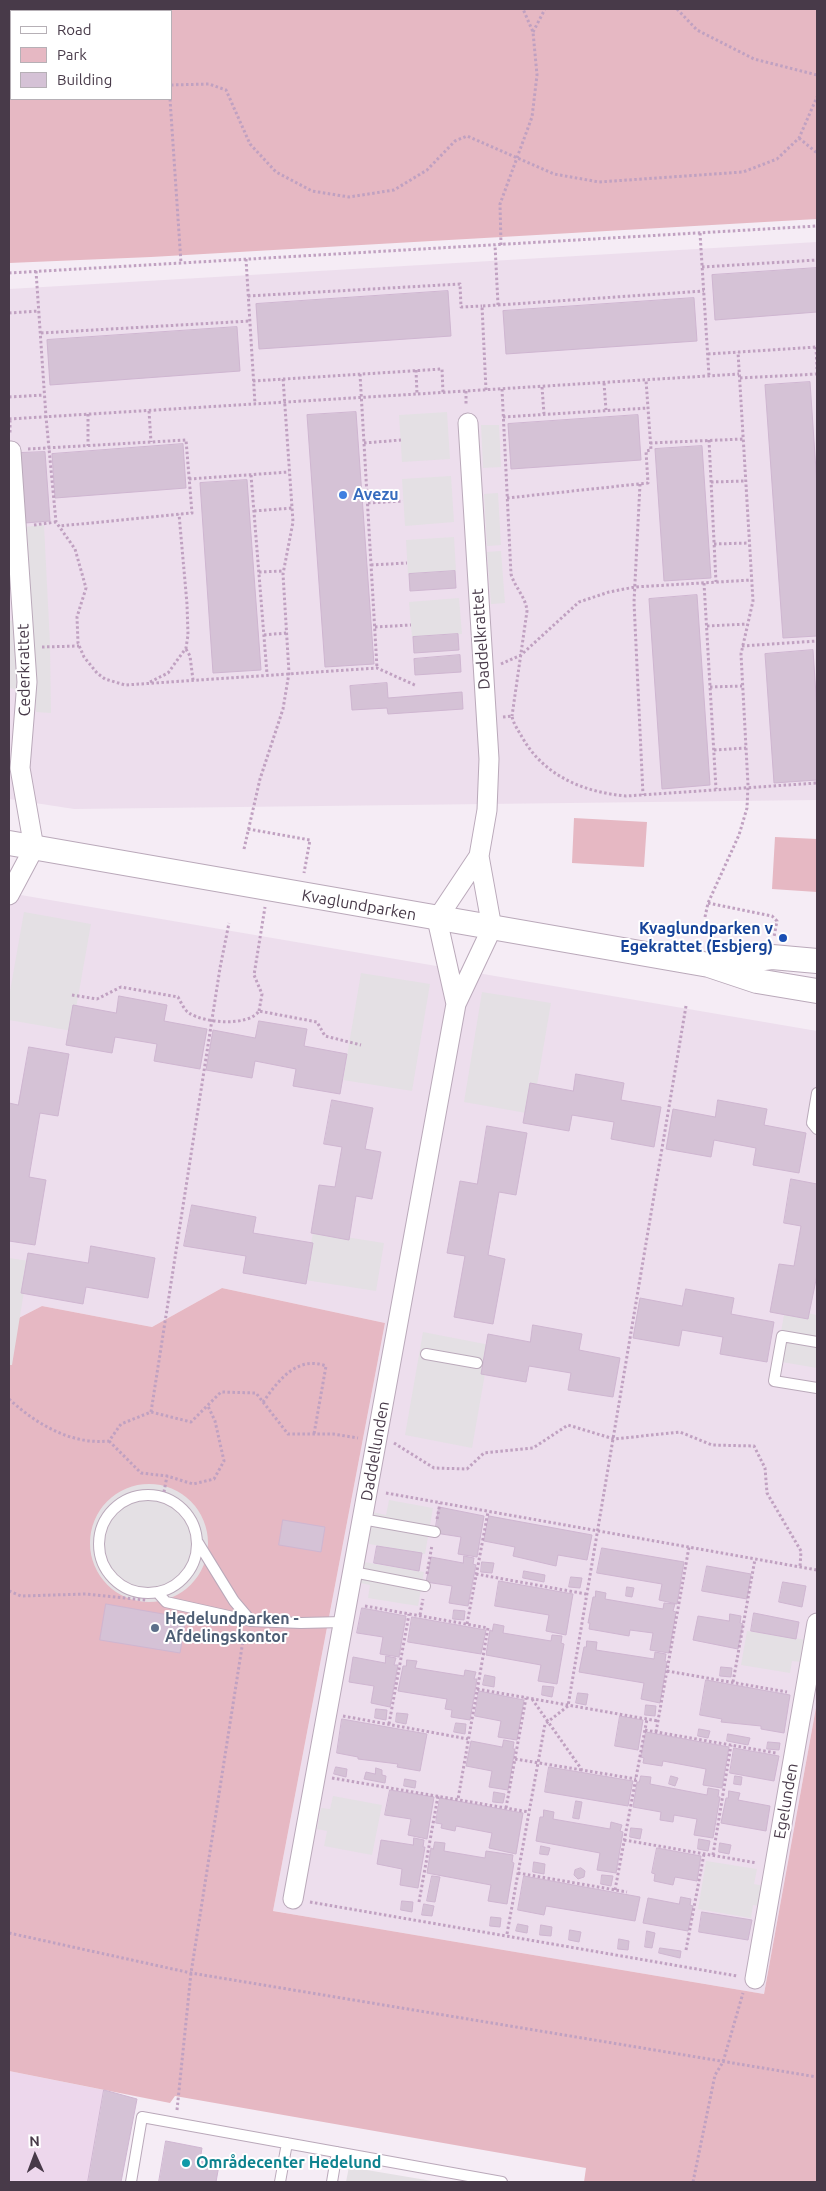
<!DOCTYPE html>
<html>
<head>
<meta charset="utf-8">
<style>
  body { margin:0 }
  #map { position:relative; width:826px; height:2191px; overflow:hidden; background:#f5ecf5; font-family:Ubuntu,sans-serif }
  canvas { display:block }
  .frame { position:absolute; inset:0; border:10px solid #483a49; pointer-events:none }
  .legend { position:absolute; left:10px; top:10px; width:162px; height:90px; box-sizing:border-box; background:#fff; border:1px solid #b6b0b6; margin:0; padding:6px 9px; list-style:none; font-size:15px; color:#483a49 }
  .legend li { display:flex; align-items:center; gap:10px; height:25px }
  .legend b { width:25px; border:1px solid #b6b0b6 }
  .north { position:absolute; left:10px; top:2131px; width:50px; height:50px; -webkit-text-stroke:4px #fff; paint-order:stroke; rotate:358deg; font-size:14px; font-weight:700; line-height:20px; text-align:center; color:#483a49 }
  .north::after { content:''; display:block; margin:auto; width:18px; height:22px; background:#483a49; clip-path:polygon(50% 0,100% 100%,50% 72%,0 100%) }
</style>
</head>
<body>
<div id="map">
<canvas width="826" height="2191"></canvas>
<div class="frame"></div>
<ul class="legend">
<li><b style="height:6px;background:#fff"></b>Road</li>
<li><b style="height:14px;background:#e6b8c3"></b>Park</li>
<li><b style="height:14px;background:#d5c2d6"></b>Building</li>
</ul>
<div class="north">N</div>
</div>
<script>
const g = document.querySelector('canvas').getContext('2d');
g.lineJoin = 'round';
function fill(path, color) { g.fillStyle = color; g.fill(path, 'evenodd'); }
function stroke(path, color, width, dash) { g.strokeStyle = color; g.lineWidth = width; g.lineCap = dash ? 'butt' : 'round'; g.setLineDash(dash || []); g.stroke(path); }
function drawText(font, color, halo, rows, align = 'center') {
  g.font = font + ' Ubuntu,sans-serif'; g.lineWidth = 4; g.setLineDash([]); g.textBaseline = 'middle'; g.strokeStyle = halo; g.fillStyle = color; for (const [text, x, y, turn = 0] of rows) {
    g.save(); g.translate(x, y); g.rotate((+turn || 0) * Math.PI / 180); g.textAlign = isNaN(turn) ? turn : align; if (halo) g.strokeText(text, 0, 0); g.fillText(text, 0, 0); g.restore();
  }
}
const residential = new Path2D(`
  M817,242V800L74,809L9,799V289Z
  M9,893L817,1031V1702L764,1994L273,1911L385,1323L222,1288L152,1327L42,1306L9,1323Z`);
const education = new Path2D(`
  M9,2071L104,2090L88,2182H9Z`);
const green = new Path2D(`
  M9,9H817V219L151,257L9,263ZM171,11V99H11V11Z
  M574,818L647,822L644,867L572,863Z
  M775,837L817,839V892L772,889Z
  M222,1288L385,1323L273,1911L764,1994L817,1702V2182H584L586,2168L175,2096L170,2103L9,2071V1323L42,1306L152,1327Z`);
const parking = new Path2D(`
  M447,412L450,459L402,462L399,415Z
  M481,425H499L501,467L483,468Z
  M451,476L454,522L405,526L402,479Z
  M498,493L501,545L487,546L484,494Z
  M44,525L50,644L51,713L36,712L35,692L9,688L10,621L19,618L13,528Z
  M454,537L456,571L408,574L406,540Z
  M501,551L505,603L491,604L487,552Z
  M459,598L462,634L412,637L409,602Z
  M24,912L91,924L72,1031L9,1020V997Z
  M361,973L430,984L412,1091L343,1080Z
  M482,992L551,1003L532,1114L464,1102Z
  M313,1232L384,1243L376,1291L305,1280Z
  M9,1258L29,1261L12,1365H9Z
  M785,1309L817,1315V1368L776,1361Z
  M423,1332L490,1345L472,1448L405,1435Z
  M90 1543a59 59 0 1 1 118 0a59 59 0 1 1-118 0Z
  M389,1500L433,1508L425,1554L369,1544L372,1512L386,1515Z
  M364,1562L424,1572L418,1606L368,1598L370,1585L361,1583Z
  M747,1631L806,1640L802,1662L792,1661L790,1673L741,1665Z
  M333,1796L382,1805L372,1855L324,1846L327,1831L317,1829L321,1808L330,1809Z
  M706,1861L757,1869L754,1884L764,1886L760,1906L753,1905L751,1918L698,1909Z
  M349,2167L438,2182H346Z`);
const building = new Path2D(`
  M817,268V312L715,320L712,275Z
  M448,291L451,336L259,349L256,304Z
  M694,298L697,341L506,354L503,311Z
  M237,327L240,371L50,385L47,340Z
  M810,382L817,485V636L783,638L765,385Z
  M356,412L374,664L325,667L307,415Z
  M638,415L641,460L511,469L508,424Z
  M183,444L186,488L55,498L52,454Z
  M702,446L711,578L664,581L655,449Z
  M45,452L50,521L25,523L20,453Z
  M247,480L261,670L213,673L200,483Z
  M455,571L456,588L410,591L409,574Z
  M697,595L710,785L662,789L649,599Z
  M458,634L459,650L414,653L413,637Z
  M813,650L817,710V780L774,783L765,654Z
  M460,655L461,672L415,675L414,659Z
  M387,683L388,698L462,692L463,709L388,714L387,708L352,710L350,686Z
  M119,996L167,1005L164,1021L207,1029L200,1069L154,1061L157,1044L115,1037L112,1053L66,1045L73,1005L116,1013Z
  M259,1021L307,1029L304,1046L347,1054L340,1094L293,1086L296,1069L255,1061L252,1078L206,1070L213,1030L255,1038Z
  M29,1047L69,1054L58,1116L40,1113L29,1177L46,1180L35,1245L9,1241V1103L18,1105Z
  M576,1074L624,1083L621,1100L661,1107L654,1147L611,1139L614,1122L572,1115L569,1131L523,1123L530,1083L573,1091Z
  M332,1100L373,1108L365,1149L381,1152L372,1199L356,1196L349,1240L311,1233L319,1185L335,1187L342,1147L324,1144Z
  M718,1100L767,1109L764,1125L806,1133L799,1173L753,1165L756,1148L714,1140L711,1157L666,1149L673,1109L715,1117Z
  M487,1126L527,1133L516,1195L499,1192L488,1255L505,1259L493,1324L454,1317L465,1256L447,1253L460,1181L477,1184Z
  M791,1179L817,1184V1275L808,1319L770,1312L779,1264L794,1266L801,1226L784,1223Z
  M192,1205L256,1217L253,1233L313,1243L306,1284L243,1273L246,1256L184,1246Z
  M91,1246L155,1258L148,1298L86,1287L83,1304L21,1293L28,1253L88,1263Z
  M686,1289L734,1298L731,1314L774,1322L767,1362L720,1354L723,1337L682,1330L679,1346L633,1338L640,1298L682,1306Z
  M533,1325L582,1334L579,1350L620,1358L613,1397L568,1390L571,1373L529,1366L526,1382L481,1374L488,1334L530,1342Z
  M439,1507L484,1516L477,1557L458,1554L461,1537L435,1533Z
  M489,1516L592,1535L587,1560L558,1555L556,1566L513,1556L515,1547L484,1541Z
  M283,1520L325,1527L321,1552L279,1545Z
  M377,1546L422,1553L419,1571L374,1563Z
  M602,1548L684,1562L677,1604L659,1600L662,1584L597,1573Z
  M464,1556L474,1558L473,1564L476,1565L468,1606L449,1603L452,1586L426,1582L431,1557L463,1563Z
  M482,1562L494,1563L492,1573L481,1572Z
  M707,1566L751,1574L747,1599L702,1591Z
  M524,1571L545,1575L544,1582L523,1578Z
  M571,1577L582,1578L580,1588L569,1587Z
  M499,1581L573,1594L566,1635L546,1631L549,1615L495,1606Z
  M783,1582L806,1586L802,1607L779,1602Z
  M627,1587L634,1588L632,1597L626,1596Z
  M596,1591L606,1593L605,1599L663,1609L664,1603L675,1604L673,1611L676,1612L669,1653L650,1650L653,1633L630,1630L629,1636L589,1629L590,1623H588L593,1597H595Z
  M106,1604L186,1618L180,1653L100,1640Z
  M362,1608L406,1616L399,1657L380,1654L383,1637L357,1633Z
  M454,1610L465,1611L464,1620L453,1619Z
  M754,1613L799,1622L796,1639L751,1631Z
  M730,1614L741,1616L740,1623L743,1624L738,1649L693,1640L698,1616L729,1621Z
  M412,1617L486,1630L481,1654L408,1642Z
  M494,1624L504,1626L503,1633L551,1641L552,1635L562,1636L561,1643L564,1644L557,1684L538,1681L541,1665L486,1655L490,1630L492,1631Z
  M587,1641L597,1642L596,1650L654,1659L655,1652L666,1654L665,1661L667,1662L660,1703L641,1699L644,1683L579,1672L584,1647H586Z
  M386,1656L396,1658L394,1665H398L390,1707L371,1703L374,1686L349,1682L353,1657L385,1663Z
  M407,1660L417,1661L415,1668L464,1676L465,1670L476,1672L474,1679H477L470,1720L451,1717L452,1710L445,1709L447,1699L398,1691L403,1666H406Z
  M721,1667L732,1668L731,1677L720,1676Z
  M485,1675L495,1677L494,1687L483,1685Z
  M706,1680L790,1695L784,1733L761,1729V1726L721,1722L722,1719L700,1715Z
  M543,1686L554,1687L552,1697L542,1695Z
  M479,1691L524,1700L517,1740L498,1737L501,1721L475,1716Z
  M578,1693L588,1694L586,1705L576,1703Z
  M646,1705L656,1706L655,1716L645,1715Z
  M376,1709L387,1710L386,1720L375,1718Z
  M397,1713L408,1714L406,1724L396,1722Z
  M620,1716L643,1720L638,1750L615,1746Z
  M342,1719L427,1734L420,1771L397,1767L398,1764L358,1759V1757L337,1753Z
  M456,1723L466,1724L465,1734L454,1732Z
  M699,1729L710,1731L708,1738L698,1736Z
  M646,1732L729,1747L722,1788L703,1785L706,1769L663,1761L662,1766L643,1763L644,1758L641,1757Z
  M728,1734L750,1738L748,1745L727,1741Z
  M504,1740L514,1742L513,1749H515L508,1790L489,1787L492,1771L466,1766L471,1741L502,1747Z
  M768,1742L780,1743L779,1750L767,1749Z
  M734,1748L779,1756L774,1781L730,1773Z
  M336,1767L347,1769L346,1777L334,1774Z
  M549,1767L633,1781L628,1806L545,1792Z
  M376,1768L382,1770V1775L386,1776L385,1783L364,1779L366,1772L375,1774Z
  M641,1776L651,1777L650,1784L707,1795L708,1788L719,1790L718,1797H720L713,1838L694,1835L697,1819L674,1815L673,1822L660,1820L661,1812L633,1807L637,1782H639Z
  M671,1776L678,1778L675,1786L669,1784Z
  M735,1776L742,1777L741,1785L734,1784Z
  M405,1779L416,1781L415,1788L404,1786Z
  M390,1790L434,1797L427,1839L408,1835L411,1819L385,1815Z
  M729,1791L740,1793L738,1800L770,1806L766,1831L721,1823L726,1798H728Z
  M494,1792L505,1794L503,1803L493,1802Z
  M440,1798L523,1813L516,1854L489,1848L492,1833L456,1826L455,1831L441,1828L442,1824L436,1823Z
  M576,1801L582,1802L579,1819L573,1818Z
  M544,1810L554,1812L553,1819L610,1829L611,1822L622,1825L620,1831L623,1832L616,1873L597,1870L600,1853L536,1841L540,1817H543Z
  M631,1828L642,1829L640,1839L630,1837Z
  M414,1838L424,1840L423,1847H425L418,1888L400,1885L402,1869L377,1864L381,1840L413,1845Z
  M699,1839L710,1841L708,1851L698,1849Z
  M435,1842L445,1843L444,1851L485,1858L486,1851L513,1855L512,1862L514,1863L507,1904L488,1901L491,1885L427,1873L431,1848L433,1849Z
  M720,1843L731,1845L729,1854L719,1852Z
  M541,1846L550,1848L548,1855L540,1854Z
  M657,1848L701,1856L697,1881L675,1877L673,1885L654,1881L655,1874L652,1873Z
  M534,1862L545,1864L544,1874L533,1872Z
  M581,1868L585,1871L584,1877L578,1879L574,1875L575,1870Z
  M602,1875L613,1876L611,1886L601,1884Z
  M432,1876L440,1877L435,1902L427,1901Z
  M524,1876L640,1897L635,1921L546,1906L544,1915L518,1910Z
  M681,1897L691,1899L690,1905L693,1906L688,1931L643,1923L648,1898L679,1904Z
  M402,1901L413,1902L412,1912L401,1910Z
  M424,1904L434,1906L432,1916L422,1915Z
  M702,1912L752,1920L748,1940L699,1932Z
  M491,1917L501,1918L500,1927L490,1926Z
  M518,1924L528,1926L527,1933L516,1931Z
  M541,1925L552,1927L551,1936L540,1935Z
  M570,1930L581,1932L579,1942L569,1940Z
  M647,1931L655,1933L652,1948L645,1947Z
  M619,1939L629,1941L628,1950L618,1949Z
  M660,1948L681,1951L680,1958L659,1953Z
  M104,2090L137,2099L121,2182H88Z
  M166,2141L202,2148L200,2161L219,2165L216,2182H159Z`);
const path = new Path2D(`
  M164,9L165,11
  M677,9L697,30L754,59L817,75
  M533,32L545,9
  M171,85L209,84L226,90L250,144L276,172L312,191L349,197L394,190L427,170L455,141L467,136L554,174L599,182L743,172L777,159L799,138L817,97
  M170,99L181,263
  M799,138L817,153
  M700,233L709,376
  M501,245L500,204L532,117L537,75L533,32L523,9
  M246,259L255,404
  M702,267L817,260
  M36,271L46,417L56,522L75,549L86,588L77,617L78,643L84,657L97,673L105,679L125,685L377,668L417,686
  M9,273L817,226
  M248,296L460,284L461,307L482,306
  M498,305L704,291
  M9,313L39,311
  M41,333L250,321
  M816,347L817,369
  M708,354L817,347
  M416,370L417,394L739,374
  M360,374L377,668
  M740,378L817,374
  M253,381L442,369L443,393
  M604,383L606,410
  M542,387L544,414
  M502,389L511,574C515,588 526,597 527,611L512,716
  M486,390L482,306L498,305L495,245
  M466,391V405
  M9,397L44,395
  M149,411L151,442
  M88,414V446
  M503,417L648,408
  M9,419L417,394
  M10,420V433
  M709,440L716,582
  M364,443L401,440
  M650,443L743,439
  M28,449L186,440L192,513L60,526
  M251,475L267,674
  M189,479L289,472
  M711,482L745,481
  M640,484L634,602L643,795
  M507,498L648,483L646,451L651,450L646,380
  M368,503L403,501
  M254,511L292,508
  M34,525L56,522
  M714,544L749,543
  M371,565L407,563
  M259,572L283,571
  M704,583L716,789
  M707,626L747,624
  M375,627L411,625
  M264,635L286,633
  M742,646L817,641
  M42,647L79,646
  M186,649L190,656L193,680
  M501,664L521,655L579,602L609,592L635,587L751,580
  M150,682L168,673L186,648L188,635L187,604L179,514
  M710,687L742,686
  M503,717L512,716C513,723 518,730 522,737C544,776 583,792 626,796L817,783
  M714,750L746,748
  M248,829L310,840L304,873
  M244,849L260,779L283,709L289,673L283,574L293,522L283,378
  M708,903L772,916L777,921L774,937
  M705,917L708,903L739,835L747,808L748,785L741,654L753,601L738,352
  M72,995L97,999L121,987L178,997C181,1002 184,1010 189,1013C204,1023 248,1027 259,1011L317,1022L325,1036L361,1045
  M259,1011L262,994L254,975L265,907
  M9,1399C36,1424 71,1445 109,1441L121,1424L151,1412L191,1422L221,1392L256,1393L288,1434H333L358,1438
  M263,1402C278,1381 297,1355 326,1366L314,1434
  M151,1412L220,968L229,923
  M109,1441L141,1473L167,1476L193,1484L214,1479L224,1461L215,1421L208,1406
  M394,1443L434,1468L467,1469L484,1453L533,1448L568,1425L614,1439L680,1432L712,1445L754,1446L765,1468L767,1493L801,1551L800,1567
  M386,1493L817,1570
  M163,1497L167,1476
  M437,1519L440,1503
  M427,1574L432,1545
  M476,1574L586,1594
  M9,1591L21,1596L86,1594L146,1600
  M365,1606L488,1628L458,1799
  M420,1615L423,1599
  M467,1624L488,1512
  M667,1671L787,1692
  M733,1682L755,1559
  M477,1689L658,1721
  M532,1699L582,1770L636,1779
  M343,1716L468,1739
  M389,1724L409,1614
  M645,1730L776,1753
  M656,1732L689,1547
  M515,1759L582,1770
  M332,1778L529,1812
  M506,1808L526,1698
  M624,1840L757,1863
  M713,1855L731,1745
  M518,1873L627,1892
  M615,1890L647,1719
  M310,1902L737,1976
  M419,1902L438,1796
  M9,1933L191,1973L817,2077
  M507,1934L545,1724L568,1706L686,1006
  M686,1950L704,1854
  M177,2110L191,1973L244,1634
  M693,2182L715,2075L723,2062L743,1993`);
const service = new Path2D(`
  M817,1093L812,1123L817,1129
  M817,1342L782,1336L774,1381L817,1388
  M426,1354L477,1363
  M99 1544a49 49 0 1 1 98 0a49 49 0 1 1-98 0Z
  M362,1519L435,1532
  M197,1541L234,1601L251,1621
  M353,1572L425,1586
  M157,1592L166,1602L251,1621L301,1623L344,1622
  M131,2182L142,2117L502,2182
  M280,2182L287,2143
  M332,2182L337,2152`);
const minor = new Path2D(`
  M468,423L489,759L487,810L479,856
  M479,856L492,928L456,1004L437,919Z
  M9,895L34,848L20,768L27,682L11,451
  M293,1899L456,1004
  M755,1979L817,1623`);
const tertiary = new Path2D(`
  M9,843L709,965L757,981L817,991
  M716,964L772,957L817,961`);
const markers = [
  [343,495,5,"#3f7fe0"],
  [783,938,5,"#1a4fb4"],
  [155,1628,5,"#5c6f8a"],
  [186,2163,5,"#0f9aa8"]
];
const shopNames = [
  ["Avezu",353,495]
];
const streetNames = [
  ["Daddelkrattet",481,639,-94],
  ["Cederkrattet",24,670,-91],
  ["Kvaglundparken",359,905,10],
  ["Daddellunden",375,1451,-80],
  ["Egelunden",786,1801,-80]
];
const transitNames = [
  ["Kvaglundparken v",773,929],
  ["Egekrattet (Esbjerg)",773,947]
];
const serviceNames = [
  ["Hedelundparken -",165,1619],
  ["Afdelingskontor",165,1637]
];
const cultureNames = [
  ["Områdecenter Hedelund",196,2163]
];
fill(residential, '#eddeed');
fill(education, '#edd7ec');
fill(green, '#e6b8c3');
fill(parking, '#e4e0e4');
fill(building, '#d5c2d6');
stroke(building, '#cfb6d1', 1);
stroke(service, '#baa9ba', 12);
stroke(minor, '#baa9ba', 21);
stroke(tertiary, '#baa9ba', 26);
stroke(path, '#c0a1c1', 3, [2.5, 2.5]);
stroke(service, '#fff', 10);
stroke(minor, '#fff', 19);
stroke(tertiary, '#fff', 24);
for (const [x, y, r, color] of markers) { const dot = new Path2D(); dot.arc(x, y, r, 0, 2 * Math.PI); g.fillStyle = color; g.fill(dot); stroke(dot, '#fff', 2); }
drawText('bold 16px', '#366cbe', '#fff', shopNames, 'left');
drawText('16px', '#483a49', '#fff', streetNames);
drawText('bold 16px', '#164399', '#fff', transitNames, 'right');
drawText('bold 16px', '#4e5e75', '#fff', serviceNames, 'left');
drawText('bold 16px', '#0d838f', '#fff', cultureNames, 'left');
</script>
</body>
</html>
